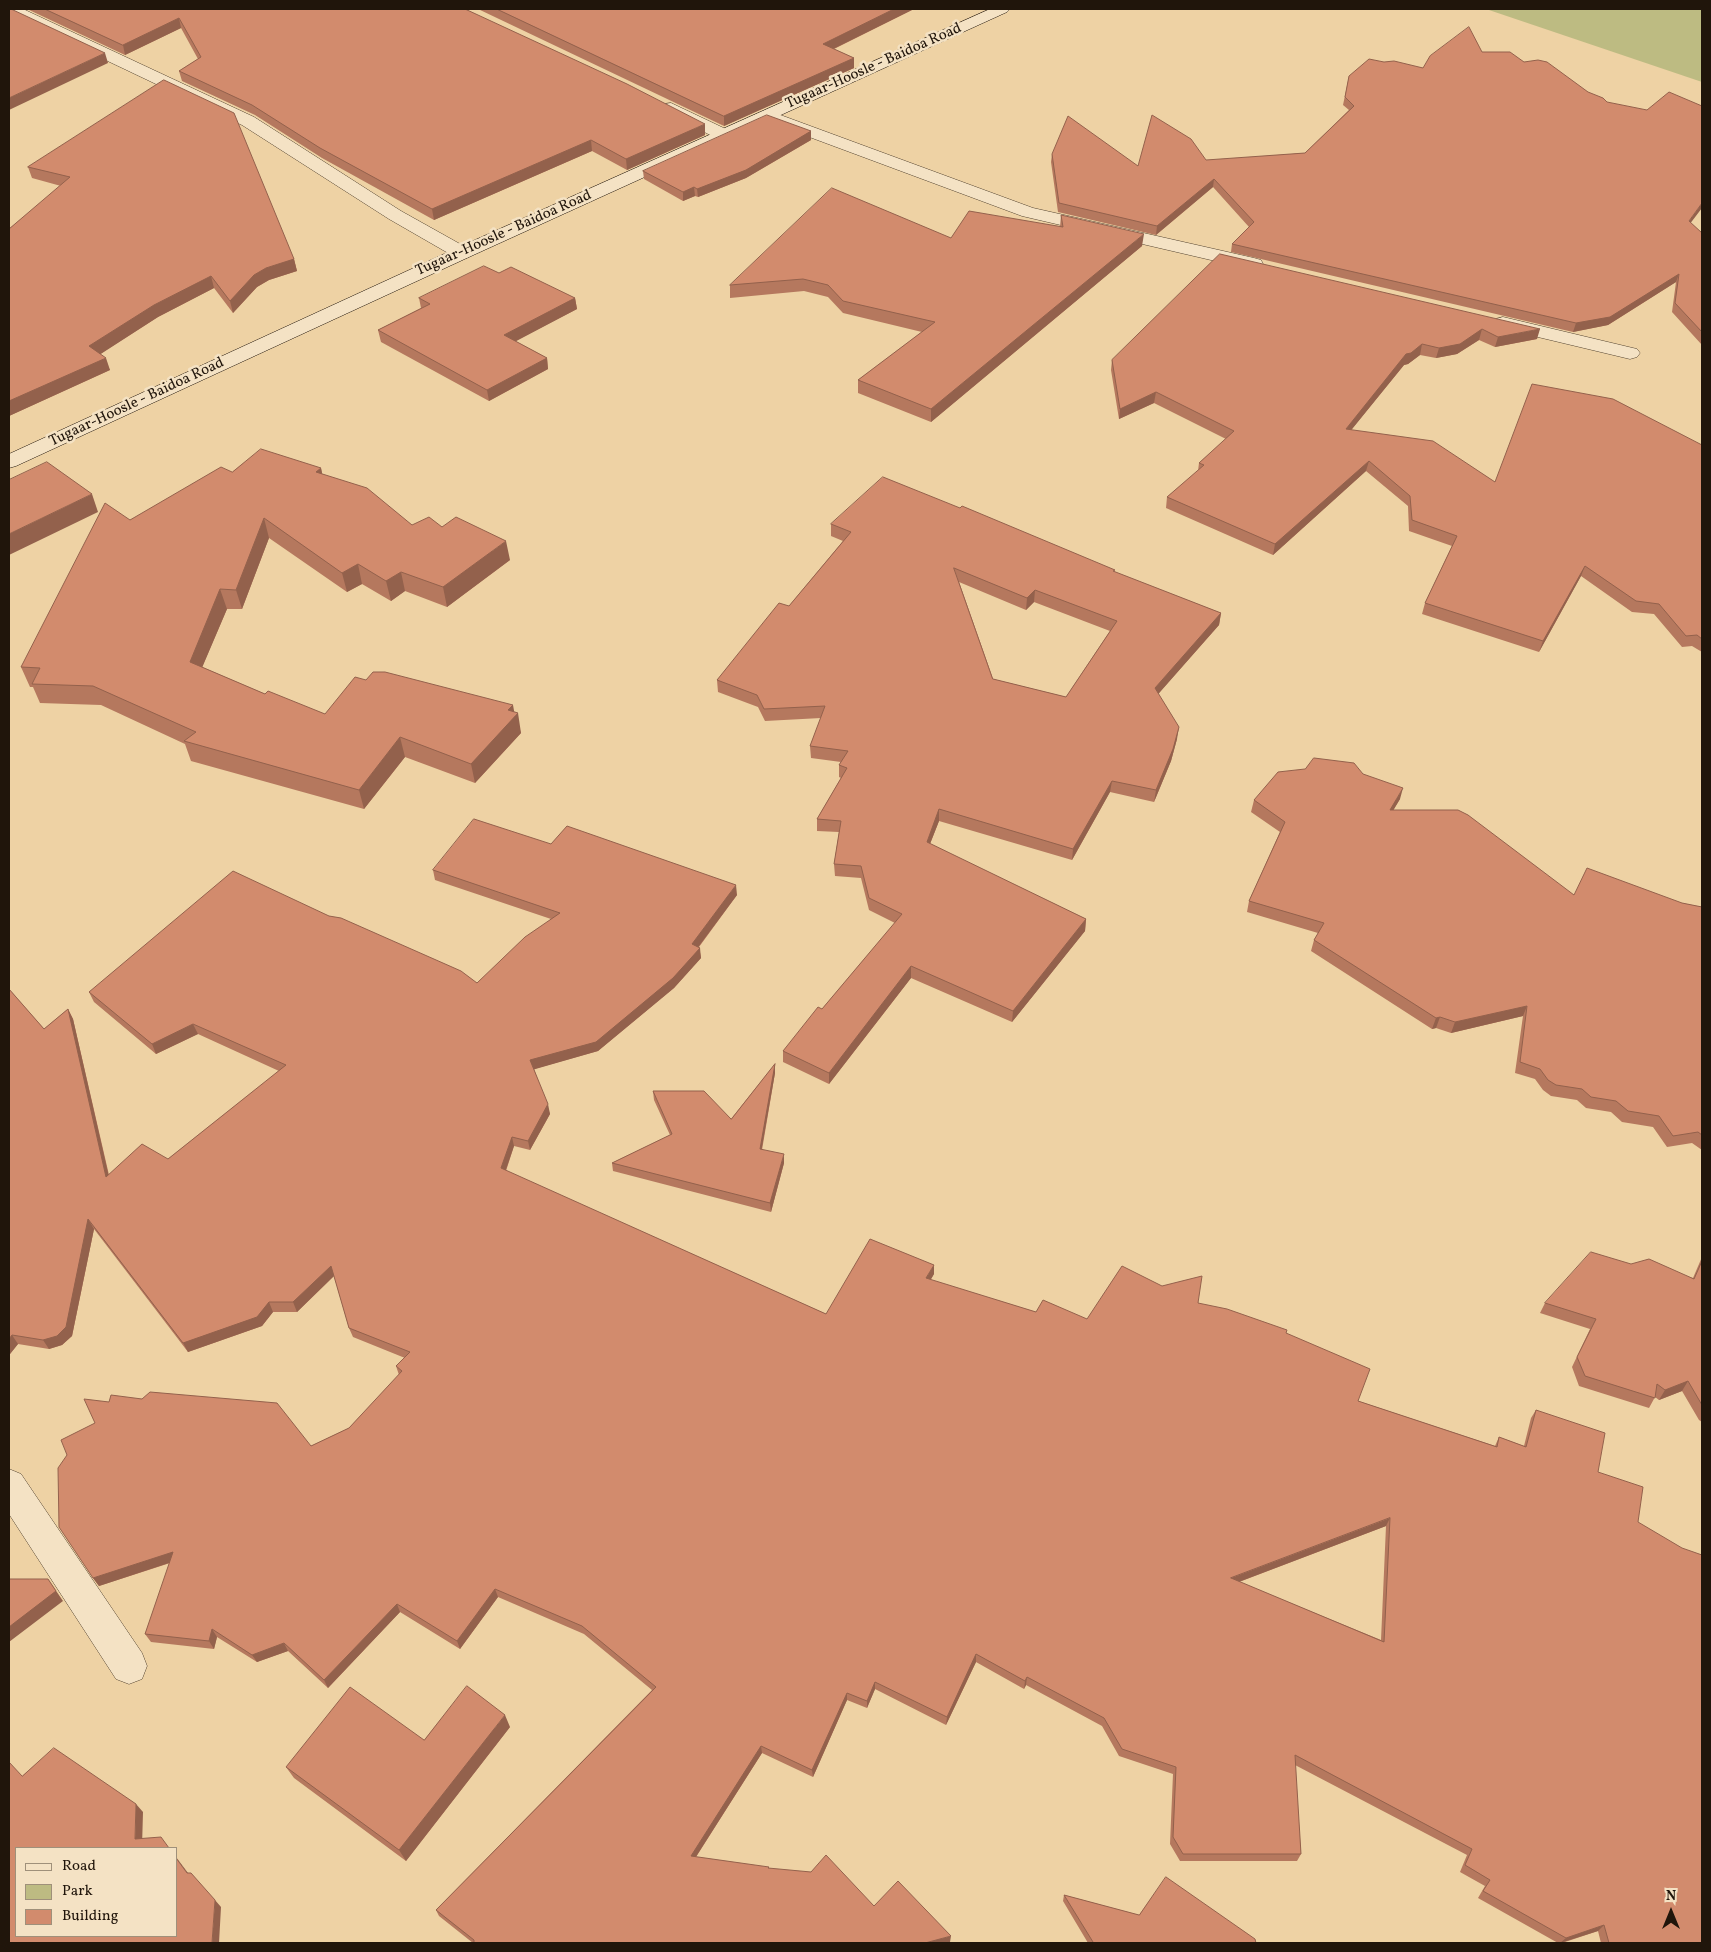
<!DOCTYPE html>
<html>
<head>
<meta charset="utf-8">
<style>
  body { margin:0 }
  #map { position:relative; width:1711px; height:1952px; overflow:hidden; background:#eed2a4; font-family:Vollkorn,serif }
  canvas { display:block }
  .frame { position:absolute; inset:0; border:10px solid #20150b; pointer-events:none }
  .legend { position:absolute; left:15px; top:1847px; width:162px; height:90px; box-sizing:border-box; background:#f4e2c4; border:1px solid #9f907a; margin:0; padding:6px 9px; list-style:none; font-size:15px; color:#20150b }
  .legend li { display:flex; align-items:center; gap:10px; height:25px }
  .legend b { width:25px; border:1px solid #9f907a }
  .north { position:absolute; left:1646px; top:1887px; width:50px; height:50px; -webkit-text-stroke:4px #f4e2c4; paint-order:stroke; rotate:0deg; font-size:14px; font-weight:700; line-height:20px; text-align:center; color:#20150b }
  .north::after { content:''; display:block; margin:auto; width:18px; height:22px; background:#20150b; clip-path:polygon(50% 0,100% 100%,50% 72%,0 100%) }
</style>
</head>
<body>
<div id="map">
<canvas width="1711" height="1952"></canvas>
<div class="frame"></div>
<ul class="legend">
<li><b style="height:6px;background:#f4e2c4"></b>Road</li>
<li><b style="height:14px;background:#bdbb82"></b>Park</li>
<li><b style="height:14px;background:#d28b6d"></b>Building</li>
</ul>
<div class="north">N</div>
</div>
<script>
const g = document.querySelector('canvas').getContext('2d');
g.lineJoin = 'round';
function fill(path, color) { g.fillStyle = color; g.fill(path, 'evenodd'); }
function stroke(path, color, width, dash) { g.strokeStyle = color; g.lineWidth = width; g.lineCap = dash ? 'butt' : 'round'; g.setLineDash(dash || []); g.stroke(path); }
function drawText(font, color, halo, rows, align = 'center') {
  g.font = font + ' Vollkorn,serif'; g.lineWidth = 5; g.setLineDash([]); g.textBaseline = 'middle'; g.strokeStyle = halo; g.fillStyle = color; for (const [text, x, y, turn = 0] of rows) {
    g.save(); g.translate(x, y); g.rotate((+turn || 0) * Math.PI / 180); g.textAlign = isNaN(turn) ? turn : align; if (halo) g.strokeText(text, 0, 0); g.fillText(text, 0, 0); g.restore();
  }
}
const green = new Path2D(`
  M1486,9H1702V82Z`);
const street = new Path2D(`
  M9,9H23L254,117L401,211L469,249L471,253L469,257L462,259L455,257L389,219L242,125L9,14Z
  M671,103L730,131L732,135L730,139H718L665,112L663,108L665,104Z
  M775,113L1033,208L1254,258L1261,260L1263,264L1261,268L1254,270L1022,216L769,122L767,118L769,114Z
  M1503,317L1637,349L1640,353L1637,357L1630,359L1496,327L1493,323L1496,319Z
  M9,1469L21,1474L142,1653L147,1666L142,1679L129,1684L116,1679L9,1514Z`);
const secondary = new Path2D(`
  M990,9H1010L1007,12L469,257L16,466L9,468V454L455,249Z`);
const wall = new Path2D(`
  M27,9H465L705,135L627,170L592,151L434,220L322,158L255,115L182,81L179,71L198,59L181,28L125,55Z
  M478,9H914L834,49L854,58V68L724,126Z
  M1482,52L1691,223L1702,233V345L1672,312L1676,282L1608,325L1573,332L1231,252L1232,244L1249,227L1213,187L1156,235L1058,212L1051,162L1052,154L1138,166L1305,153L1349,110L1343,105L1349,76L1384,62L1423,68Z
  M164,80L294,259L297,271L269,280L257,287L233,313L214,288L158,317L100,354L110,370L9,416V229L61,186L32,178L28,167Z
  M811,131V140L746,178L698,197L695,196L683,201L644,179L643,171Z
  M1061,215L1142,246L931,422L858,393V380L922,332L843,313L828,297L804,291L730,298V285L951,238L1060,227Z
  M1220,254L1537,339L1495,347L1479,340L1457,354L1436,358L1420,355L1408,364L1404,365L1351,430L1495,482L1702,445V652L1692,646L1682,647L1654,614L1632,612L1581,576L1539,652L1422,614L1425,603L1452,546L1409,531L1408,506L1366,471L1273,555L1166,508L1167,497L1198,471L1199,463L1226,439L1154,403L1119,419L1111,370L1112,360Z
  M499,273L575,298L577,309L515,341L547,358L548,369L489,401L381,342L378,330L421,308L419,298Z
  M321,468L322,474L412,525L442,527L510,560L447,607L405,591L391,601L362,584L347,592L269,538L242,609H227L202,667L265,694L325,714L514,712L521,733L475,783L405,757L364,809L191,761L185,744L101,705L40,703L33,687H30L21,667L130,520L232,472Z
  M831,524L1114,572L1221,613L1219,625L1158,694L1177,739L1171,761L1154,802L1110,792L1072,860L939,821L930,844L1086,919L1085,931L1012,1022L911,978L829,1084L783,1062V1051L822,1009L895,923L869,910L861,878L835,876L834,864L839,832L817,831V819L841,778L839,777V765L841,762L811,758L810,746L821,718L765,721L758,707L718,692L717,680L789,606L843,541L831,536ZM959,582L1026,610L1034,602L1110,631L1066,697L993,679Z
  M1400,799L1393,810L1574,895L1682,903L1702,907V1150L1692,1143L1667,1147L1653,1127L1622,1122L1611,1112L1586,1108L1577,1100L1551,1096L1543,1090L1535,1079L1515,1073L1523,1016L1451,1033L1436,1028L1432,1029L1311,951L1314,940L1318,933L1247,912L1249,901L1280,832L1251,812L1254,800Z
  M551,844L737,895L699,947L701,958L674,988L598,1051L534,1069L550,1114L530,1150L514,1146L506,1171L826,1314L934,1274L930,1280L1036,1312L1087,1319L1162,1286L1198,1303L1286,1333L1358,1401L1495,1446L1499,1437L1524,1446L1531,1418L1536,1410L1598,1472L1638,1522L1702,1943H1601L1598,1931L1562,1943H1558L1478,1898L1485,1886L1460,1872L1467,1855L1295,1765L1301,1854L1297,1861H1180L1170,1844L1173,1774L1119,1756L1102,1726L1026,1685L1024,1689L976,1662L946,1725L875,1689L867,1708L847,1700L813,1777L762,1753L696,1857L769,1868L874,1906L950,1942L947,1943H473L439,1916L436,1910L652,1690L584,1634L498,1597L460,1649L400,1612L328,1688L288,1651L257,1662L217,1637L214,1649L151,1642L145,1634L170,1563L99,1586L93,1578L311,1446L349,1428L399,1375L396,1366L405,1358L353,1337L349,1328L334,1276L297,1312H273L262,1326L188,1352L94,1229L72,1336L62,1345L49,1349L18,1344L10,1354L9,1353V989L44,1029L68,1009L73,1019L109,1175L168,1159L279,1071L198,1034L156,1054L94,1002L89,992L329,916L477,983L551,919L435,880L433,870ZM1386,1526L1381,1640L1239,1582Z
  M775,1064V1073L762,1150L784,1163L771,1212L613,1171L612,1163L670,1135L654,1100L653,1091L731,1119Z
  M1702,1257V1422L1699,1420L1682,1391L1659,1400L1655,1397L1649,1408L1579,1386L1572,1367L1590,1329L1540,1313L1545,1303L1631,1264L1693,1278Z
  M510,1727L406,1861L294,1778L286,1767L424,1740Z
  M1064,1895L1139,1915L1256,1943H1088L1063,1901Z`);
const shadedWall = new Path2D(`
  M894,9H914L823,54V44Z
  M179,18L181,28L125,55L123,45Z
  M105,53L108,63L9,110V98Z
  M854,58V68L724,126V116Z
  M705,124V135L627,170L626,159Z
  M811,131V140L746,178L698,197L697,189Z
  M591,140L592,151L434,220L432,209Z
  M1214,179L1213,187L1156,235L1157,226Z
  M694,187L695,196L683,201V192Z
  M1702,203V208L1686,229L1689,221Z
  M1144,234L1142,246L931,422V409Z
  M294,259L297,271L269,280L257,287L233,313L230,301L254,275L266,268Z
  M1679,274L1676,282L1608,325L1573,332L1576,323Z
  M211,276L214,288L158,317L93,359L89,346L154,305Z
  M575,298L577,309L505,347L504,335Z
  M1482,329L1479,340L1457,354L1436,358L1439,348Z
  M1540,329L1537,339L1495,347L1498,337Z
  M1422,344L1420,355L1408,364L1404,365L1344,439L1346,429L1406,354Z
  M106,358L110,370L9,416V401Z
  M547,358L548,369L489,401L487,390Z
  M1156,392L1154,403L1119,419L1120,409Z
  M1369,461L1366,471L1273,555L1275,544Z
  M321,468L325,487L316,472Z
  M92,494L98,512L9,555V534Z
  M264,518L269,538L242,609L236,590Z
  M506,541L510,560L447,607L443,587Z
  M358,564L362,584L347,592L342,573Z
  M1585,566L1581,576L1539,652L1543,641Z
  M401,572L405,591L391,601L386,581Z
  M220,589L227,609L196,682L190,662Z
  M1035,590L1034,602L1026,610L1027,598Z
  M1221,613L1219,625L1153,700L1155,688Z
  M513,705L515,716L518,713L521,733L475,783L471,764L508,710Z
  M1179,727L1177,739L1171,761L1154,802L1156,790Z
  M400,737L405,757L364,809L359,790Z
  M1112,781L1110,792L1072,860L1073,849Z
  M1403,788L1400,799L1387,821L1390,810Z
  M939,809V821L926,854L927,842Z
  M736,885L737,895L693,954L692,944Z
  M1086,919L1085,931L1012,1022L1013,1011Z
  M700,948L701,958L674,988L598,1051L532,1070L530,1060Z
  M911,966V978L829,1084V1073Z
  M1527,1006L1523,1016L1451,1033L1455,1022Z
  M68,1009L73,1019L111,1186L106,1177Z
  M1440,1017L1436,1028L1432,1029L1436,1018Z
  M193,1024L198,1034L156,1054L152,1044Z
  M775,1064V1073L760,1158V1149Z
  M548,1104L550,1114L530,1150L528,1141Z
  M512,1137L514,1146L503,1178L501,1168Z
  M784,1154V1163L771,1212L770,1203Z
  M88,1219L94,1229L72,1336L62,1345L49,1349L43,1340Z
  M934,1265V1274L926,1288V1278Z
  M331,1266L335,1275L297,1312L293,1302Z
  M269,1302L273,1312L262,1326L188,1352L183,1343Z
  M12,1335L18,1344L10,1354L9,1352V1339Z
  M1688,1381L1682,1391L1659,1400L1665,1390Z
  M1390,1518L1386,1526L1228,1586L1231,1578Z
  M173,1552L178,1560L99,1586L93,1578Z
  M48,1579L63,1601L9,1642V1627Z
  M495,1589L498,1597L460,1649L457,1641Z
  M397,1604L400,1612L328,1688L324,1680Z
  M212,1629L217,1637L214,1649L209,1641Z
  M284,1643L288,1651L257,1662L252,1655Z
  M976,1654V1662L946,1725L947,1717Z
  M1027,1677L1026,1685L1024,1689L1025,1681Z
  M875,1682V1689L867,1708V1701Z
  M847,1693V1700L813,1777L812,1770Z
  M505,1715L510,1727L406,1861L399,1850Z
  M761,1746L762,1753L692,1863L691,1856Z
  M136,1804L143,1812L142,1847L135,1839Z
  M176,1857L194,1881L187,1873L176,1858Z
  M215,1900L221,1907L219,1943H212Z
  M1604,1925L1598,1931L1560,1943L1566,1938Z
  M951,1936L950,1942L947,1943H925Z`);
const building = new Path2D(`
  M9,9H11L105,53L9,98Z
  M45,9H465L627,84L705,124L626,159L591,140L432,209L320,148L252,105L179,71L201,57L179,18L123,45Z
  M497,9H894L823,44L854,58L724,116Z
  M1469,27L1482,52H1510L1524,62L1538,60L1547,62L1588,92L1603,98L1607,102L1647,110L1669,92L1702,106V203L1689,221L1702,233V332L1675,303L1679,274L1610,317L1576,323L1232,244L1254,222L1214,179L1157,226L1059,203L1052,154L1068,116L1138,166L1152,115L1191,139L1206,160L1305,153L1354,106L1345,97L1349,76L1369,59L1384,62L1394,61L1423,68L1430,56Z
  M164,80L234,113L294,259L266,268L254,275L230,301L211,276L154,305L89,346L106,358L9,401V229L70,177L28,167Z
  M767,115L811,131L746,170L697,189L694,187L683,192L643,171Z
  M832,188L951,238L969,211L1063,227L1061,215L1144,234L931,409L858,380L935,322L843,301L828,285L803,279L730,285Z
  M1220,254L1540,329L1498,337L1482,329L1460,344L1439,348L1422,344L1411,353L1406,354L1346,429L1433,441L1495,482L1532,384L1613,399L1702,445V639L1697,635L1686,636L1659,604L1636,601L1585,566L1543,641L1425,603L1457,536L1412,520L1410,496L1369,461L1275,544L1167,497L1204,465L1199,463L1234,431L1156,392L1120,409L1112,360Z
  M484,266L499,273L511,267L575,298L504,335L547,358L487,390L378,330L430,304L419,298Z
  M261,449L321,468L316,472L367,488L412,525L429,517L442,527L456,517L506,541L443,587L401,572L386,581L358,564L342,573L264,518L236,590L220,589L190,662L265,694L268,691L325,714L355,677L366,680L373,672H385L513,705L508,710L518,713L471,764L400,737L359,790L184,741L196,732L93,686L32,684L40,668L21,667L105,503L130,520L221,467L232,472Z
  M47,462L92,494L9,534V480Z
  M883,477L960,508L962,506L1115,570L1113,571L1221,613L1155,688L1179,727L1173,749L1156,790L1112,781L1073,849L939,809L927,842L1086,919L1013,1011L911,966L829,1073L783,1051L818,1007L822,1009L902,914L869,898L861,866L834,864L841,821L817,819L847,768L839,765L848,751L810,746L825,706L764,709L757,695L717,680L779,603L789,606L851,532L831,524ZM954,568L1027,598L1035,590L1117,621L1066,697L993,679Z
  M1314,758L1354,763L1363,774L1403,788L1390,810H1458L1468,815L1574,895L1587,868L1682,903L1702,907V1135L1698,1132L1673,1136L1659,1116L1628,1111L1616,1101L1591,1097L1582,1089L1556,1085L1548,1080L1540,1069L1520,1062L1527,1006L1455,1022L1440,1017L1436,1018L1314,940L1324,923L1249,901L1285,822L1254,800L1278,772L1305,769Z
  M474,819L551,844L567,826L736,885L692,944L700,948L673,978L596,1042L530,1060L548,1104L528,1141L512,1137L501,1168L826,1314L870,1239L934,1265L926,1278L1036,1312L1043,1300L1087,1319L1122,1266L1162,1286L1202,1276L1198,1303L1227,1309L1287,1330L1286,1333L1370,1369L1358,1401L1497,1447L1499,1437L1526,1447L1536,1410L1605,1433L1598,1472L1643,1487L1638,1522L1682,1548L1702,1555V1943H1609L1604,1925L1566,1938L1483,1891L1490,1880L1465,1865L1472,1849L1295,1755L1301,1854H1183L1173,1837L1176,1767L1122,1749L1104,1718L1027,1677L1025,1681L976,1654L947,1717L875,1682L867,1701L847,1693L812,1770L761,1746L691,1856L769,1867L768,1868L811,1872L826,1855L874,1906L898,1881L951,1936L925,1943H474V1940L436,1910L656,1687L582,1626L495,1589L457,1641L397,1604L324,1680L284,1643L252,1655L212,1629L209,1641L145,1634L173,1552L93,1578L59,1527L58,1468L67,1455L61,1440L95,1423L84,1399L109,1402L111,1395L142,1399L150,1392L277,1403L311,1446L349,1428L402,1371L396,1366L410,1352L349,1328L331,1266L293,1302H269L257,1317L183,1343L88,1219L66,1327L57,1336L43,1340L12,1335L9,1339V989L44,1029L68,1009L106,1177L142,1144L168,1159L286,1065L193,1024L152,1044L89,992L233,871L329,916L341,918L461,971L477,983L525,937L560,913L433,870ZM1390,1518L1384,1642L1231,1578Z
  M775,1064L760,1149L784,1154L770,1203L612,1163L672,1134L653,1091H704L731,1119Z
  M1591,1252L1631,1264L1649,1259L1694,1279L1702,1261V1405L1688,1381L1665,1390L1657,1384L1655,1398L1585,1376L1577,1357L1596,1319L1545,1303Z
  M9,1579H48L56,1591L9,1627Z
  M467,1686L505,1715L399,1850L286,1767L350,1687L424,1740Z
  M54,1748L136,1804L135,1839L161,1837L169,1848H16V1936H176V1858L187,1873H191L215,1900L212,1943H9V1762L22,1776Z
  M1166,1877L1255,1939L1256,1943H1092L1093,1942L1064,1895L1139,1915Z`);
const farStreetnames = [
  ["Tugaar-Hoosle - Baidoa Road",874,67,-24],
  ["Tugaar-Hoosle - Baidoa Road",504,234,-24],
  ["Tugaar-Hoosle - Baidoa Road",137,403,-25]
];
fill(green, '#bdbb82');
stroke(street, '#544431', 1);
stroke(secondary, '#20150b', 1);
fill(street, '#f4e2c4');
fill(secondary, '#f4e2c4');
fill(wall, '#b5785e');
fill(shadedWall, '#93614c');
fill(building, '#d28b6d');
stroke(building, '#93614c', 1);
drawText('15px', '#20150b', '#f4e2c4', farStreetnames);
</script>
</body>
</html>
